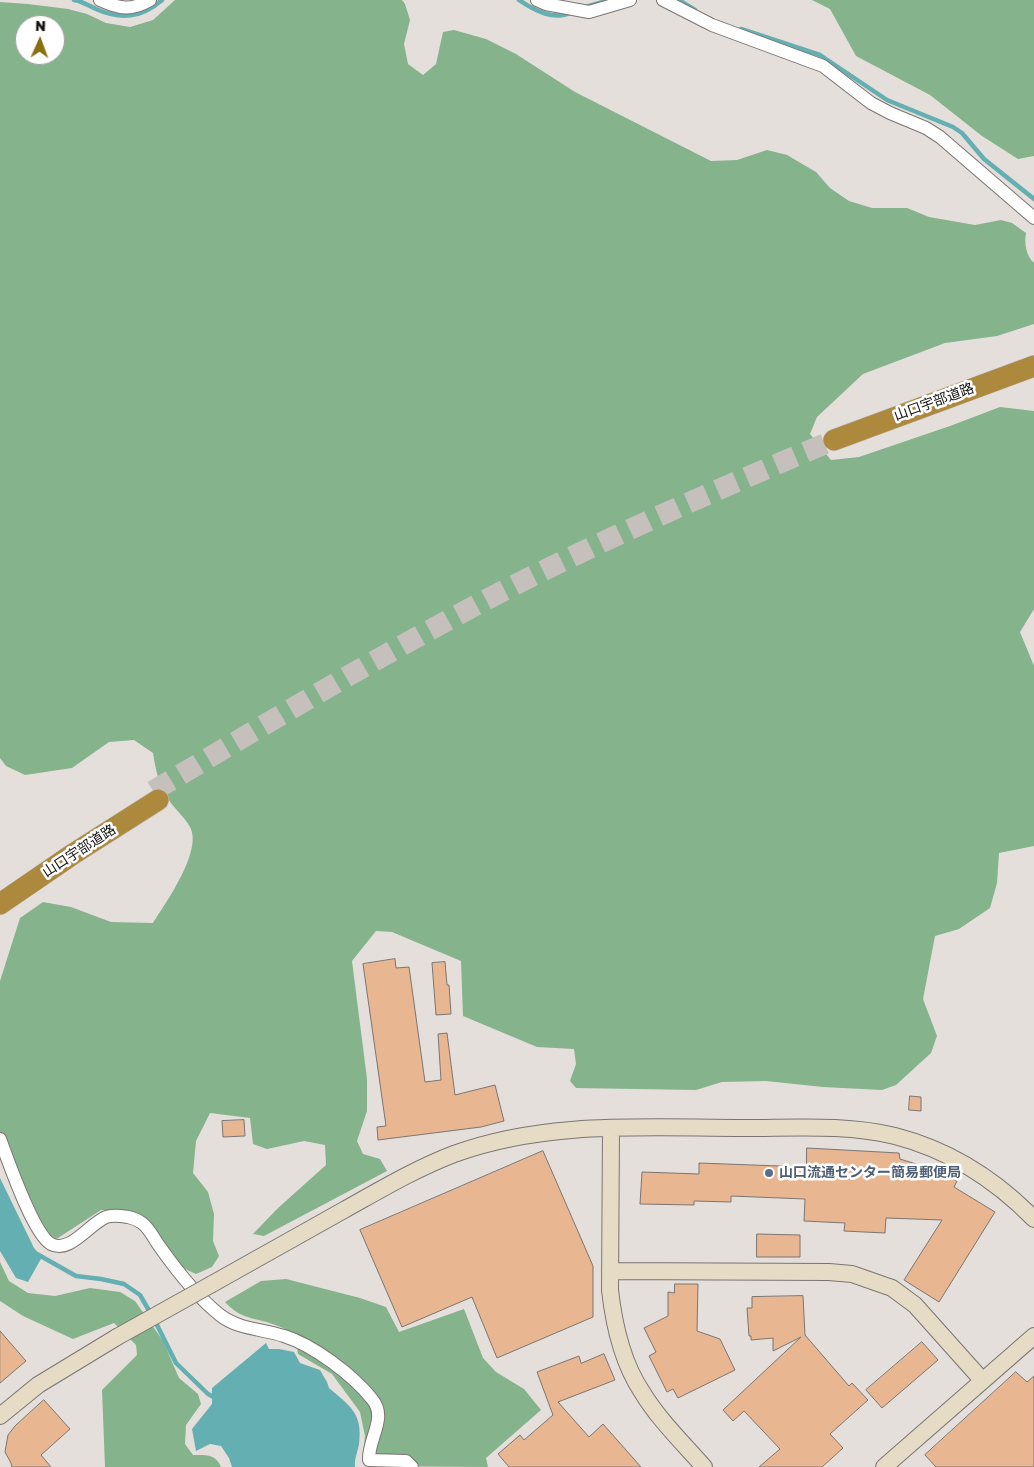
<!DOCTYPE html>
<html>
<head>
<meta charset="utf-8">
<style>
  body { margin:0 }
  #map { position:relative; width:1034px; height:1467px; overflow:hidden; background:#e5dfdb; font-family:"Golos Text",sans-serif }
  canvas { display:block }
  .north { position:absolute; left:15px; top:15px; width:50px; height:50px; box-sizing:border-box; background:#fff; border:1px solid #a1a1a0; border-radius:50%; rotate:2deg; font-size:14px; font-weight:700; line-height:20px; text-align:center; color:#151311 }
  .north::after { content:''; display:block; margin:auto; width:18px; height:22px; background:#8a6f11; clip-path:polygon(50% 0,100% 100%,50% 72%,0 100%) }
</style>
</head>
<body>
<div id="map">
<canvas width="1034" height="1467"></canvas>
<div class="north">N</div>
</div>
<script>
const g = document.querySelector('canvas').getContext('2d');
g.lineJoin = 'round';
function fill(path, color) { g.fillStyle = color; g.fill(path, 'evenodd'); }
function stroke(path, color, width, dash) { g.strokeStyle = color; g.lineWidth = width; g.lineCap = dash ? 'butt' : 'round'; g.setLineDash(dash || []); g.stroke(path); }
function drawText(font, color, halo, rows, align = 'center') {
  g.font = font + ' "Golos Text","Noto Sans JP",sans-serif'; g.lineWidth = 5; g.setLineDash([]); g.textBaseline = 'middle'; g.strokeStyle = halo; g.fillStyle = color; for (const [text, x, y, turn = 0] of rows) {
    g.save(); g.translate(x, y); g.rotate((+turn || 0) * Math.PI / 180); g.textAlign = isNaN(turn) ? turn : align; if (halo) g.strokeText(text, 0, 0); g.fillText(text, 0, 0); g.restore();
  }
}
const forest = new Path2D(`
  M175,0H402L405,4L410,20L404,44L408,64L423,75L436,64L443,32L454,30L486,39L516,54L575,92L711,161L737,160L767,150L787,155L816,172L830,188L849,201L872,208H907L929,217L975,225L1001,220L1012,223L1026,233C1024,243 1026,256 1034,263V324L997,336L945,343L863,374L817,417L810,434L831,460L859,457L950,426L1000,407L1034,411V609L1020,632L1034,666V846L999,853L997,883L990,908L959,929L935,936L923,999L937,1036L931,1053L896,1085L882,1090L823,1087L766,1081L722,1082L696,1090L576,1088L570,1081L576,1064L574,1049L537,1047L463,1016L461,961L392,932L376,931L352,961L367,1079V1111L357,1141L363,1154L380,1159L387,1171L264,1236L253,1234L277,1209L326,1165L325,1145L304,1141L267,1149L253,1144L250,1118L210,1113L196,1141L193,1173L208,1192L214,1214L213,1241L219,1256L212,1267L196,1274L183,1268L149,1226L129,1210H101L58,1238L40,1237L0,1158V981L20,918L43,902L71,907L111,922L153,923C166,903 203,850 190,827C185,818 177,811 171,803C159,787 156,772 153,753L134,740L109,742L72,768L25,775L6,766L0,758V2L28,4L68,9L87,14L106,23L130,27L153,20ZM25,25H55V55H25Z
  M812,0H1034V156L1018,159L982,136L930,95L856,56L830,9Z
  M0,1262L9,1281L28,1293L55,1296L90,1288L120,1292L135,1301L163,1341L179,1378L198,1394L201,1404L186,1425L185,1444L193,1455C206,1455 216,1454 221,1467H105L102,1390L137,1355L136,1345L114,1323L73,1339L23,1316L0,1301Z
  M286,1279L360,1298L386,1307L399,1332L464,1309L483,1358L496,1372L524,1389L541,1410L486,1458L488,1467L366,1466L363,1457L365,1436L360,1412L332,1374L298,1354L295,1335C290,1332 284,1328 278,1326C257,1317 242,1321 225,1302L261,1281Z`);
const water = new Path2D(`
  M0,1178L34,1248L42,1257L28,1282L16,1278L0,1251Z
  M266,1343L269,1349H279L294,1352L300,1363L320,1370L327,1382L329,1388C350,1406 363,1413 359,1444C358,1451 354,1459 355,1467H232L229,1458L221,1446L210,1444L196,1451L192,1429L212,1404V1388Z`);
const stream = new Path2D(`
  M74,0C82,1 89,6 96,9C121,20 141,18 162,0
  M519,0C535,11 554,21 573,12
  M679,0L695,10
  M582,8L606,1
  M741,29L820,55L887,100L953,127L962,133L984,159L1034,199
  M37,1254L76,1276L101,1279L124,1284L140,1295L151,1314
  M155,1321L176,1363L208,1394L217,1399`);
const building = new Path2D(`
  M395,959L396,968L409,967L425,1082L441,1080L438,1034L447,1033L455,1095L495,1085L504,1121L481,1127L378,1140L377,1127L386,1126L363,964Z
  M445,962L447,985H449L451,1014L436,1015L432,963Z
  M910,1096L921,1097V1111L909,1110Z
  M244,1120L245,1136L223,1137L222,1121Z
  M807,1148L899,1153L900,1159L929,1168L957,1181L954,1187L995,1212L939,1302L904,1280L942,1220L886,1218L885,1233L844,1231L845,1223L804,1221L805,1199L731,1196V1202L694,1201V1205L640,1204L642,1172L699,1174V1163L806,1167Z
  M543,1151L593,1266V1317L497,1358L472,1297L402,1327L360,1230Z
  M757,1234L800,1235V1257H757Z
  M675,1284H698L697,1331L720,1339L735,1370L678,1398L673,1389L667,1392L649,1356L656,1352L644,1328L668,1316V1292L674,1293Z
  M803,1296L805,1335L849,1386L852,1383L868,1400L830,1434L843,1448L822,1467H759L780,1449L744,1411L733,1421L723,1410L801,1337L773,1351V1338L751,1340V1336H749L747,1308H752V1297Z
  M0,1331L26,1361L0,1383Z
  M922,1342L938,1360L882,1408L866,1390Z
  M604,1354L615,1380L558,1402L589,1437L603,1424L641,1467H509L498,1454L520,1435L524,1440L553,1415L537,1372L579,1356L581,1363Z
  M1016,1372L1027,1382L1034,1376V1467H936L925,1455Z
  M44,1400L70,1429L41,1455L51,1467H12L11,1463L5,1452L8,1435L15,1426Z`);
const highwayTunnel = new Path2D(`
  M153,791C269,722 385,652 505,590C612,535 723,487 834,440`);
const street = new Path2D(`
  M100,0C120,9 131,11 150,0
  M537,0L546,4L589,12L630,0
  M663,0L712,25L823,66L871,103L890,113L926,128L940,137L1034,218
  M0,1139C8,1160 33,1234 51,1244C70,1254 89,1224 106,1217C111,1215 122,1216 128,1217C133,1218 138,1220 142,1223C150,1229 154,1239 160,1247C177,1271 197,1297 220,1315C237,1329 263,1329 284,1336C313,1345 353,1375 372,1399C388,1418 368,1438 369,1460L406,1461L412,1467`);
const secondary = new Path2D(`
  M611,1128L610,1290C614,1326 622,1362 642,1392C659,1420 683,1443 704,1467
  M610,1271L829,1272L852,1274L892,1288L915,1305L982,1380
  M212,1284C256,1259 300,1235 344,1210C380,1190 415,1169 454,1154C547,1120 647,1128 744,1128C794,1128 846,1124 895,1136C949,1150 995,1179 1034,1219
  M0,1416L38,1385L117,1337
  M884,1467L1034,1336`);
const highway = new Path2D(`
  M834,440L1034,366
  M0,904L73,854L158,800`);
const secondaryBridge = new Path2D(`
  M117,1337L212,1284`);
const markers = [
  [769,1173,5,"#5c6f8a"]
];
const streetNames = [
  ["山口宇部道路",934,402,-20],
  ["山口宇部道路",79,851,-33]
];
const serviceNames = [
  ["山口流通センター簡易郵便局",779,1173]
];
fill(forest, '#84b38c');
fill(water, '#63afb1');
stroke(stream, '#63afb1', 4.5);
fill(building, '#e8b691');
stroke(building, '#7b7572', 1);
stroke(highwayTunnel, '#c6c0bd', 21, [21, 11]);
stroke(street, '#7b7572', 14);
stroke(secondary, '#7b7572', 18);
stroke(highway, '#bdbdbc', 22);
stroke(street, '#fff', 12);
stroke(secondary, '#e6dcc5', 16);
stroke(highway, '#ad893e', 21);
stroke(secondaryBridge, '#7b7572', 18, []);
stroke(secondaryBridge, '#e6dcc5', 16);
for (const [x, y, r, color] of markers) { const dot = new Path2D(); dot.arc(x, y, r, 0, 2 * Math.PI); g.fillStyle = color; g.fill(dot); stroke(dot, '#fff', 2); }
drawText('14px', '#151311', '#fff', streetNames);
drawText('bold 14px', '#4e5e75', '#fff', serviceNames, 'left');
</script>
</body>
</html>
